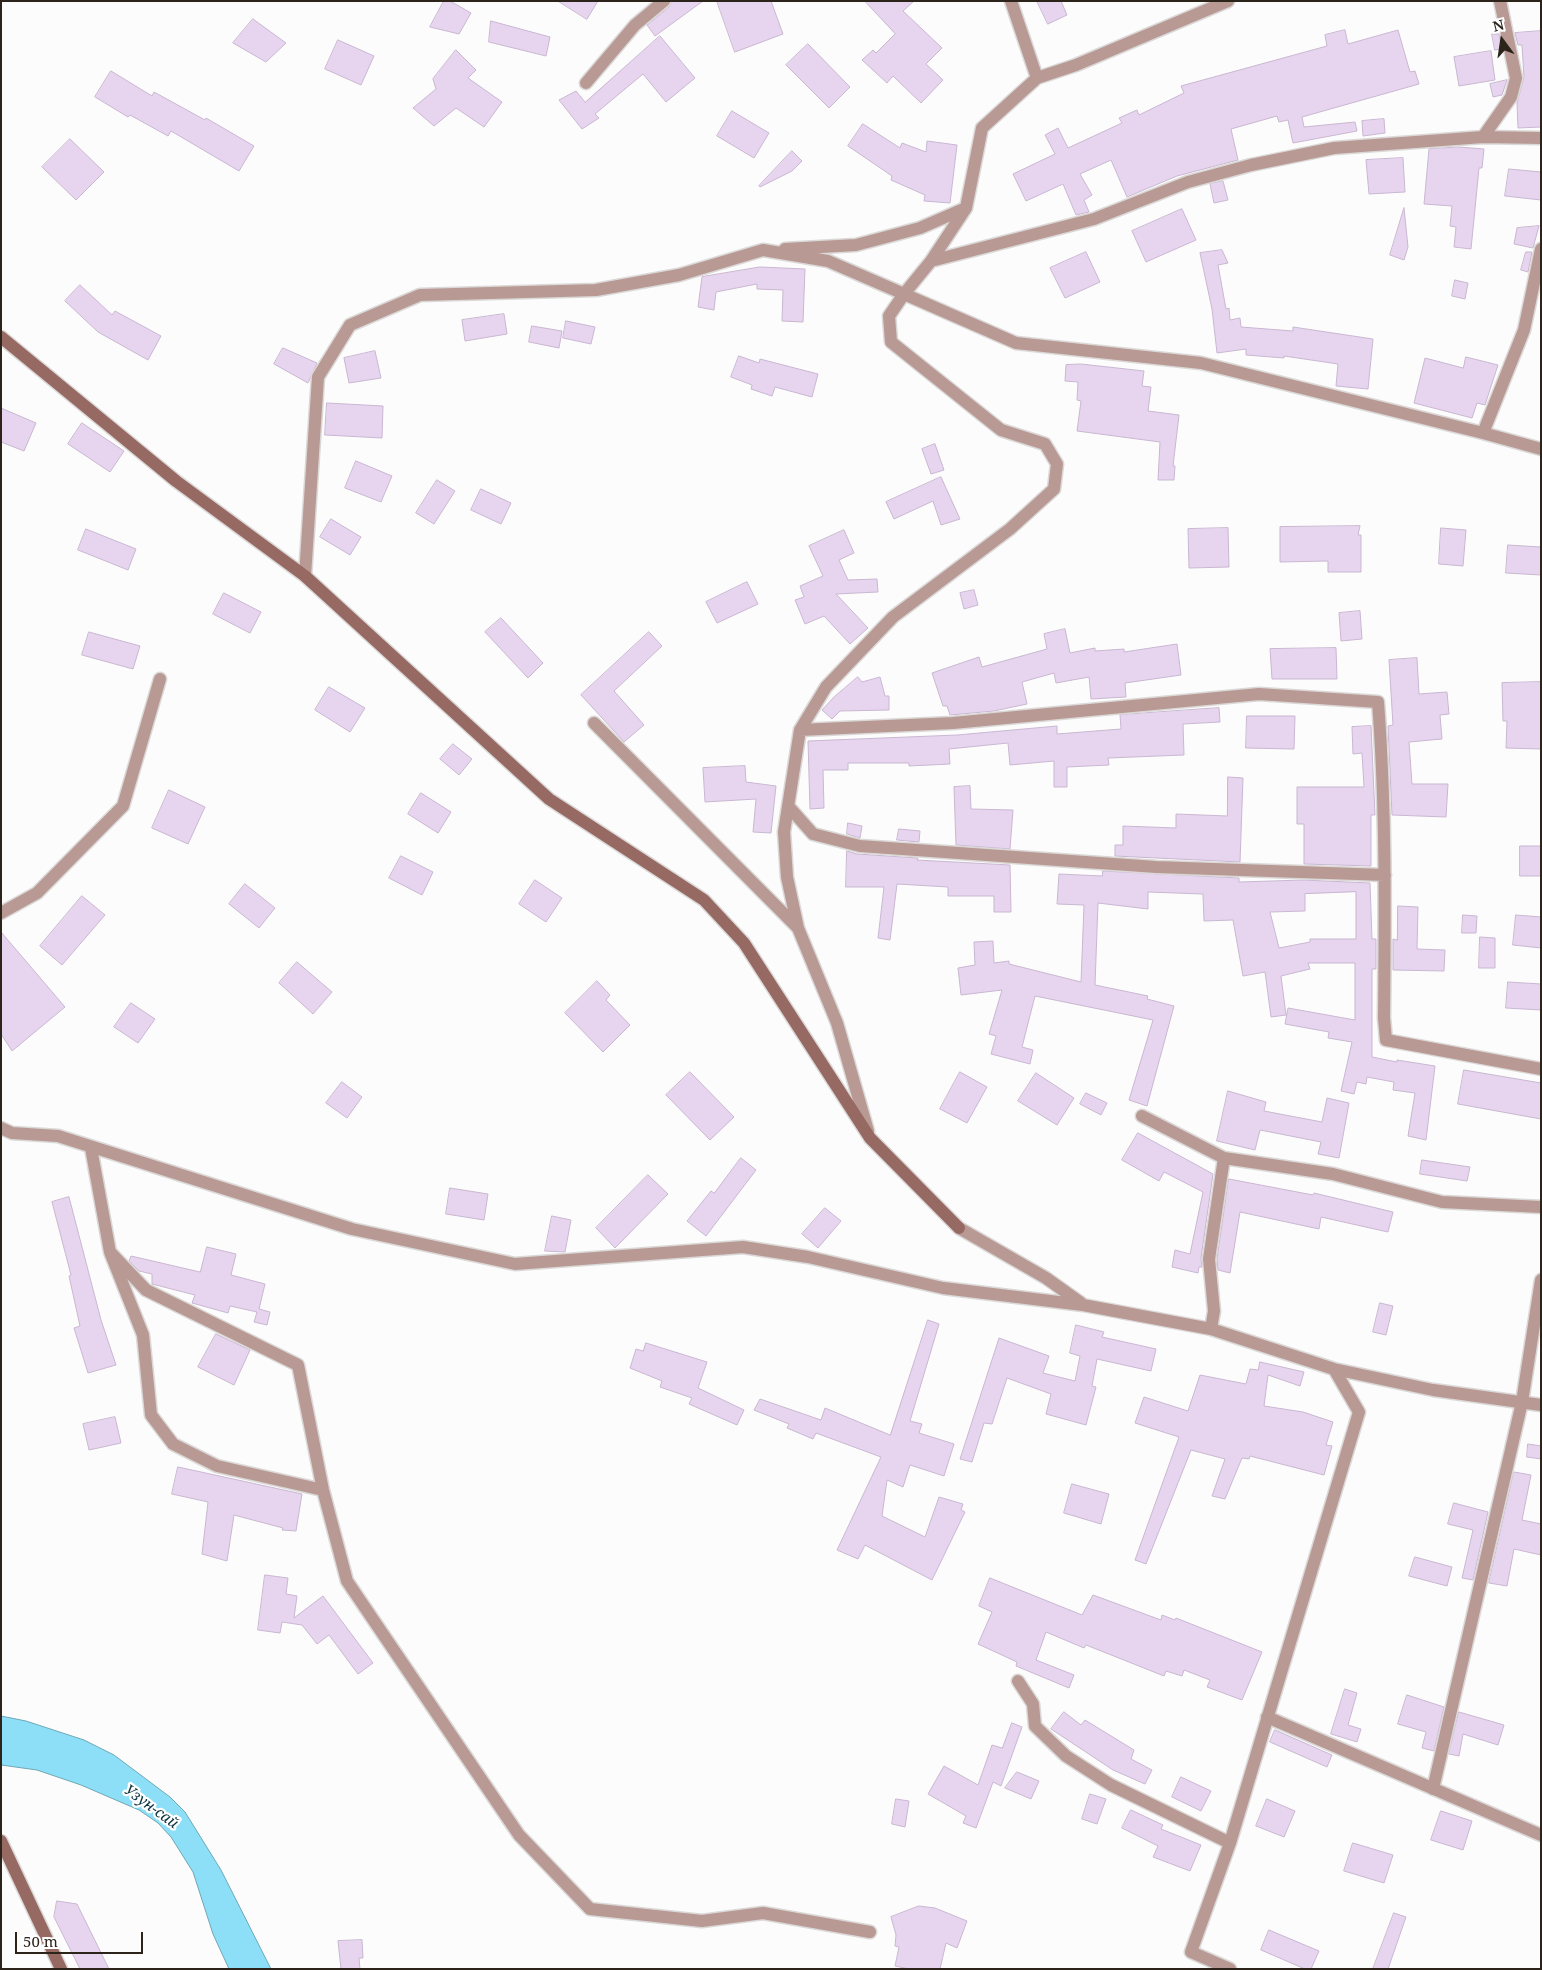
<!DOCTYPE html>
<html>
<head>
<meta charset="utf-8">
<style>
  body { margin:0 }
  #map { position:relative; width:1542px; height:1970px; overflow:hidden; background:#fcfcfc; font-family:"Noto Serif",serif }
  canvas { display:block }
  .frame { position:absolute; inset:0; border:2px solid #2c241b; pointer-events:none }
  .north { position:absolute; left:1477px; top:15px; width:50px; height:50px; -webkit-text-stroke:4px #fff; paint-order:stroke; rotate:346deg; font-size:14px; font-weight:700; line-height:20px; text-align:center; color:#2c241b }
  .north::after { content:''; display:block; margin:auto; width:18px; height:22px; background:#2c241b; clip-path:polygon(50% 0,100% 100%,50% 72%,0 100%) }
  .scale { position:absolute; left:15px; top:1932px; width:128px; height:22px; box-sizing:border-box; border:2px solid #2c241b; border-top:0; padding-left:6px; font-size:15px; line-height:18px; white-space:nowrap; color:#2c241b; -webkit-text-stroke:4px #fff; paint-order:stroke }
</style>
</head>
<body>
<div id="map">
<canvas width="1542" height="1970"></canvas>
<div class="frame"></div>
<div class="north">N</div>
<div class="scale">50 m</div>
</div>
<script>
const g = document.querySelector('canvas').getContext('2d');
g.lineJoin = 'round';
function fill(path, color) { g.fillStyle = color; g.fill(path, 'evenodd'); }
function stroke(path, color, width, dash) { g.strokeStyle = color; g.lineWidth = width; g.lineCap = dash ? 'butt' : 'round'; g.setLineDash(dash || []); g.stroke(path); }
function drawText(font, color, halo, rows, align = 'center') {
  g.font = font + ' "Noto Serif",serif'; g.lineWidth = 4.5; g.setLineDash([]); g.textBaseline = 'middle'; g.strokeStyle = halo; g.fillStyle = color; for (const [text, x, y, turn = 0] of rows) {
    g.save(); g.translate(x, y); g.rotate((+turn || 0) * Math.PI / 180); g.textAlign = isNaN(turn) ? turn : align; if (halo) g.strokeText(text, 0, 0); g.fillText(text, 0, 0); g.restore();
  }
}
const water = new Path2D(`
  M1,1716L26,1721L84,1740L114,1755L170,1797L185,1812L221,1870L271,1969H229L213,1934L193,1872L171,1837L158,1823L139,1810L81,1785L37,1770L1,1765Z`);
const building = new Path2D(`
  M444,1H450L471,13L459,34L430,27Z
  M558,1H598L587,19Z
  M672,1H703L655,36L647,25L669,7Z
  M717,1H771L783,34L735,52Z
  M865,1H914L903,11L942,48L926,64L943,80L921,103L893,76L887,83L862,60L873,50L876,53L895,34Z
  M1037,1H1061L1067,15L1048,24Z
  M253,19L286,43L266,62L233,43Z
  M491,21L550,37L546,56L489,42Z
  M1345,30L1348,44L1398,30L1410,72L1415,71L1419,84L1302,117L1304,127L1355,122L1357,131L1293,143L1288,120L1279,122L1277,116L1231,129L1238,160L1177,176L1127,197L1111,160L1080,174L1092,195L1084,200L1089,212L1076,215L1063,184L1026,201L1013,174L1055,154L1045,135L1058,128L1068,148L1122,123L1119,118L1137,110L1139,115L1184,93L1181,86L1327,46L1325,35Z
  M1541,31V127L1518,128L1517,103L1524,77L1522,45H1518L1515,33Z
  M1492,34H1499L1502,49L1495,50Z
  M660,36L695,78L666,102L643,74L595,114L599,118L582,129L559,100L576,91L585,102Z
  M338,40L374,56L361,85L325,69Z
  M808,44L850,87L829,108L786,65Z
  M456,50L476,70L468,78L502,102L484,127L456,108L434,126L413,108L436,89L433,79Z
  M1491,51L1495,80L1459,86L1454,57Z
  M111,71L152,96L154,92L205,120L206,118L254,146L239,171L171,131L168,136L130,115L128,117L95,97Z
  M1507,80L1502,95L1493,97L1490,84Z
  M732,111L769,133L754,158L717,136Z
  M1384,119L1385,133L1363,136L1362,121Z
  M863,124L900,148L902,143L926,152L927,141L957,145L950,203L924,201L925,195L891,180L892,176L848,146Z
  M70,139L104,172L76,200L42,167Z
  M1459,147L1484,149L1482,168H1479L1471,249L1454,247L1456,227L1450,226L1452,206L1424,204L1429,149Z
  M792,151L802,161L792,171L760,187L759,186Z
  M1403,158L1405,192L1369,194L1366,160Z
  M1509,169L1541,172V200L1505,196Z
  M1223,181L1228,200L1214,203L1210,184Z
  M1404,208L1408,247L1404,260L1390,255Z
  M1182,209L1196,240L1146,262L1132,231Z
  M1539,226L1533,248L1514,244L1517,228Z
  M1222,250L1228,263L1218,265L1226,309L1229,308L1230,320L1240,318L1241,327L1293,331V327L1373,339L1368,389L1336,386L1338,364L1284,356V358L1246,355V349L1217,353L1212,309L1200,253Z
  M1086,252L1100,282L1065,298L1050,268Z
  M1526,252H1532L1528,272L1521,270Z
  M760,267L805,269L803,322L782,321L783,290L757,289V284L716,292L714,310L698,307L702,277Z
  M1455,280L1468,283L1465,299L1452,296Z
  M80,285L112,315L115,311L161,336L148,360L98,332L65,301Z
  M504,314L507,334L465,341L462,320Z
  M566,321L595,327L591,344L563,338Z
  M532,326L562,331L559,348L529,342Z
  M283,348L317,363L308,383L274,364Z
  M375,351L381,378L349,383L344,358Z
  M739,356L759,363L760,359L818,374L812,397L775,387L772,396L751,389L752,385L731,377Z
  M1466,357L1498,365L1485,405L1477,403L1472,418L1414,403L1425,358L1463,368Z
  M1081,364L1144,371L1142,386L1151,387L1148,411L1179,415L1173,466H1175L1174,480H1158L1160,442L1077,431L1081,401L1077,400L1078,382L1065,381L1066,365Z
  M327,403L383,406L382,438L325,435Z
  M1,408L36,423L24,451L1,442Z
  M82,423L124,451L110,472L68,444Z
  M935,444L944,470L931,474L922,449Z
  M356,461L392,476L381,502L345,488Z
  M941,477L960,519L941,525L933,501L894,519L886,502Z
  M437,480L455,491L434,524L416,513Z
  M481,489L511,503L501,524L471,510Z
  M331,519L361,537L350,555L320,537Z
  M1360,526L1358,535H1361V572H1328V561L1280,562V527Z
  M1228,528L1229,567L1189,568L1188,529Z
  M1441,528L1466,530L1463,566L1439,564Z
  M86,529L136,549L128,570L78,550Z
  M844,530L854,553L839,560L848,580L877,579L878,592L836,594L868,628L850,644L824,616L805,624L795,600L804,597L800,586L823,576L809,546Z
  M1508,545L1541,547V575L1506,573Z
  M747,582L758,604L717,623L706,602Z
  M974,590L978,605L964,609L960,593Z
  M224,593L261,612L250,633L213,614Z
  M1360,611L1362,639L1341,641L1339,613Z
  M501,618L543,663L528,678L485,632Z
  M1065,629L1070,653L1095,648V651L1124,649V652L1177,644L1181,675L1125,683L1126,697L1091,699L1089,677L1056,683L1054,673L1022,682L1027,704L994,711L950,715L947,706H943L932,673L979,657L982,667L1047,649L1044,634Z
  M89,632L140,646L133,669L82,655Z
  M649,632L662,646L614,691L644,725L624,742L581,695Z
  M1336,648L1337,679H1272L1270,649Z
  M1417,658L1419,694L1447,692L1449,714L1440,715L1442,739L1409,742L1412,784H1448L1446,817L1392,815L1388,726L1393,725L1389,660Z
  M858,677L862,682L880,677L885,696H889V710L840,711L832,719L822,710L834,697Z
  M1541,682V749L1506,748L1507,721H1503L1502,683Z
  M329,687L365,708L350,732L315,710Z
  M1219,708L1220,722L1183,724L1184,755L1108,758L1109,765L1067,767V787H1054V761L1010,765L1008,743L949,749L950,764L909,766V763H848V770H823L824,808L810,809L808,741L957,735L1057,726V734L1121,729L1120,715Z
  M1247,716H1295L1294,749L1246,748Z
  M1371,726L1375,815H1371V866L1304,864V824H1297V787H1364L1362,753L1353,754L1352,727Z
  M453,744L472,759L459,775L440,759Z
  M745,766L746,782L776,786L771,833L753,832L756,799L705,802L703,768Z
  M1228,777L1243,778L1240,862L1115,856V845H1123V826L1176,828V814L1227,816Z
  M970,786L971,809L1013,810L1010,849L956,845L954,787Z
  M169,790L205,807L188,844L152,828Z
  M421,793L451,812L438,833L408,814Z
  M848,823L862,826L860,838L847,834Z
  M899,829L920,831L919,842L897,840Z
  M1520,846H1541V876H1520Z
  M847,851L857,854L918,858L917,860L1010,865L1011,912H994V896H948V887L897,884L890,940L878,938L884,887H846Z
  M401,856L433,872L422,895L389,878Z
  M1103,871L1239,878V882L1304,880L1370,883L1372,939H1376V969H1372V1057L1397,1062V1060L1435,1066L1426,1140L1408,1136L1415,1093L1393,1090L1394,1082L1367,1077L1366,1084L1357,1082L1354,1094L1341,1091L1352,1042L1328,1038L1329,1032L1285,1024L1288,1008L1355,1020V963H1308L1310,969L1281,976L1286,1015L1271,1017L1265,972L1243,976L1233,920L1204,921L1203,894L1148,892V909L1098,903L1095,985L1148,996L1147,999L1174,1006L1147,1106L1129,1100L1153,1020L1035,996L1022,1047L1033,1050L1030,1064L991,1054L996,1036L989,1034L1002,990L961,995L958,968L975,965L974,942L993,941L994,963L1009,961V964L1081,982L1084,905L1057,904L1059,874L1102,876ZM1356,892V939H1310V942L1279,948L1270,912L1305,911V894Z
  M535,880L562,898L546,922L519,904Z
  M245,884L275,908L259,928L229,904Z
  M82,896L105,915L62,965L40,946Z
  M1398,906L1418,907L1417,949L1445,950L1444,971L1393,970V939L1397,940Z
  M1463,915L1477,916L1476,933H1462Z
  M1516,915L1541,917V948L1513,945Z
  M1,932L65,1007L12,1051L1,1034Z
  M1480,937L1495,938V968H1479Z
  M297,962L332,992L313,1014L279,983Z
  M597,981L610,995L606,1000L630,1025L603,1052L565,1013Z
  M1508,982L1541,984V1010L1506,1008Z
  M131,1003L155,1019L138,1043L114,1027Z
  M1464,1070L1541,1083V1119L1458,1104Z
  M690,1072L734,1117L710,1140L666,1095Z
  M960,1072L987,1087L967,1123L940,1109Z
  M1036,1073L1074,1098L1057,1125L1018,1101Z
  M342,1082L362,1097L347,1118L326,1103Z
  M1228,1091L1266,1102L1264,1111L1322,1122L1327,1098L1349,1103L1339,1158L1318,1154L1321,1142L1260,1130L1255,1150L1217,1141Z
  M1086,1093L1107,1103L1101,1115L1080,1104Z
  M1138,1133L1213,1174L1201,1258L1202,1267H1199L1198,1273L1172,1267L1175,1250L1190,1254L1203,1192L1164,1172L1159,1181L1122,1160Z
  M741,1158L756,1170L706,1236L687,1221L711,1191L714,1193Z
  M1422,1160L1470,1167L1467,1181L1420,1174Z
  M648,1175L668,1194L615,1248L596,1228Z
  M1229,1179L1313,1195L1314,1193L1393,1212L1388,1232L1321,1217L1319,1229L1240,1212L1230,1273L1218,1270L1217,1259Z
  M450,1188L488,1194L484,1220L446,1214Z
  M69,1197L101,1320L116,1365L88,1373L74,1328L80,1326L69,1276L71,1275L52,1202Z
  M825,1208L841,1221L818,1248L802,1234Z
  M552,1216L571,1220L565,1252L545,1251Z
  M207,1247L236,1254L231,1275L265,1284L259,1309L270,1312L267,1325L254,1322L257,1312L230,1306L228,1313L192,1303L195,1295L152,1284V1274L139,1271L129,1261L131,1256L200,1272Z
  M1380,1303L1393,1306L1386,1335L1373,1332Z
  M928,1320L939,1324L910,1421L922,1424L919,1433L954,1444L944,1476L910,1465L903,1487L887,1480L882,1516L925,1537L939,1497L963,1504L961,1510L965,1512L932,1580L865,1545L858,1559L837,1550L881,1457L816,1433L813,1439L787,1428L789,1424L754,1410L760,1399L821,1420L825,1408L890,1435Z
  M1076,1325L1104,1332L1102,1337L1156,1349L1151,1371L1097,1359L1092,1386L1096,1387L1086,1425L1046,1414L1051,1394L1007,1378L992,1424L984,1423L972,1462L960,1459L999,1338L1049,1356L1043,1373L1075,1381L1080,1356L1070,1353Z
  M216,1334L250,1350L234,1385L198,1367Z
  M646,1343L707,1362L698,1388L744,1410L737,1425L689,1404L692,1398L660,1387L662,1381L630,1368L636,1349L643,1351Z
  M1260,1362L1304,1372L1300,1386L1268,1375L1264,1406L1303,1412L1333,1422L1326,1445L1332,1446L1324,1475L1250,1456L1249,1459L1242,1458L1225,1499L1212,1496L1225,1459L1191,1450L1146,1564L1135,1560L1179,1437L1135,1423L1144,1397L1188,1411L1200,1375L1246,1384L1250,1369L1258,1370Z
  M115,1417L121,1443L89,1450L83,1424Z
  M1528,1444L1541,1446V1459L1527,1457Z
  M178,1467L302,1494L296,1531L282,1530L283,1528L234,1515L227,1561L202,1554L208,1502L172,1494Z
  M1514,1472L1531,1475L1522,1520L1541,1524V1555L1514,1549L1507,1586L1489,1583Z
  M1072,1484L1109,1494L1101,1524L1064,1513Z
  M1454,1503L1488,1512L1473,1580L1462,1578L1473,1530L1448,1524Z
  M1415,1557L1452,1567L1447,1586L1409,1576Z
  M265,1575L288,1578L286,1594L297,1596L294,1618L323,1596L373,1663L358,1674L329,1635L317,1644L302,1625L282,1622L280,1633L258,1630Z
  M990,1578L1082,1615L1093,1595L1161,1620L1162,1615L1175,1620L1176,1618L1262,1652L1242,1700L1207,1687L1210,1680L1184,1670L1182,1676L1166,1671L1164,1676L1086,1645L1084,1648L1046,1632L1036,1660L1074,1675L1069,1688L1016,1666L1017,1662L978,1644L992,1612L979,1606Z
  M1345,1689L1357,1693L1348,1725L1361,1729L1357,1742L1331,1734Z
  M1407,1695L1444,1707L1434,1751L1422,1748L1426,1732L1398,1724Z
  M1064,1712L1081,1725L1085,1720L1134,1750L1131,1759L1152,1770L1145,1784L1113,1770L1051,1729Z
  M1459,1712L1504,1725L1498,1745L1463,1734L1459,1756L1449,1754Z
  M1012,1723L1022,1727L1001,1786L993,1782L976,1828L963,1823L966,1816L928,1794L944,1766L978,1785L992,1745L1002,1748Z
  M1275,1730L1332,1755L1327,1767L1270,1742Z
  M1017,1772L1039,1781L1031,1799L1005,1788Z
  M1181,1777L1211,1791L1201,1811L1172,1797Z
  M1090,1794L1106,1799L1097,1824L1082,1819Z
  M896,1799L909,1801L905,1827L892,1824Z
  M1267,1799L1295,1811L1284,1837L1256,1826Z
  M1131,1810L1163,1825L1161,1829L1201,1845L1190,1871L1153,1857L1158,1846L1122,1828Z
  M1441,1811L1472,1821L1463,1850L1431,1840Z
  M1353,1843L1393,1855L1384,1883L1344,1871Z
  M57,1901L77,1904L109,1969H80L54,1917Z
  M919,1906L935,1908L967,1921L957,1948L946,1943L940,1969H909L895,1966L899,1947L895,1946L896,1935L891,1917Z
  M1394,1913L1406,1917L1388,1969H1373Z
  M1269,1930L1319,1951L1311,1969H1305L1261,1950Z
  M362,1940L363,1958H359L360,1969H341L338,1941Z`);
const street = new Path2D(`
  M1011,1L1037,78L982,128L966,208L931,261L904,294L1016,343L1201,363L1483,433L1541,449
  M1037,78L1076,65L1228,1
  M586,83L635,25L664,1
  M1483,137L1511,97L1516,78L1500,1
  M785,249L856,245L920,228L966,208
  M931,261L1094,219L1188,182L1251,165L1334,148L1483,137L1541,138
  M1483,433L1524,330L1541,249
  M305,576L318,377L350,325L420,295L596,290L679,275L763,250L828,261L904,294L889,316L891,342L1001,430L1045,444L1057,464L1054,489L1010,529L893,617L826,687L800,730L784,832L787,877L798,928L837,1023L868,1131
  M594,723L798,928
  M800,730L953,723L1259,694L1378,702C1386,807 1385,912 1384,1018L1386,1040L1541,1069
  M789,807L813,834L860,846L1156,867L1385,875
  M1,913L37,893L123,806L160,679
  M1142,1116L1224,1158L1333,1174L1442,1202L1541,1207
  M1,1128L12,1133L58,1136L352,1229L515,1264L743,1247L808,1257L943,1288L1083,1305L1211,1329L1334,1369L1359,1412L1230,1843L1191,1952L1230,1969
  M91,1148L110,1252L143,1335L151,1415L173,1444L217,1466L323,1490
  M959,1228L1046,1278L1081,1303
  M110,1252L146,1290L298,1365L323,1490L347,1581L519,1835L590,1909L702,1921L763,1913L870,1932
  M1211,1329L1214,1311L1209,1259L1224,1158
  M1334,1369L1433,1390L1541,1405
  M1018,1681L1033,1704L1035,1726L1066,1756L1111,1785L1230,1843
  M1267,1717L1541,1835
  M1433,1789L1522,1402L1541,1280`);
const secondary = new Path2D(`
  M1,337L176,481L305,576L549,799L704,900L744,943L870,1138L959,1228
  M1,1841L61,1969`);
const waterNames = [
  ["Узун-сай",151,1807,36]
];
fill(water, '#8cdff7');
stroke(water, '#6fa7b5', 1);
fill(building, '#e7d5ef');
stroke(building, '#c9b7d1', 1);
stroke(street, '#dbd9d8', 15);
stroke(secondary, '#dbd9d8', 15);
stroke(street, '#b99994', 12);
stroke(secondary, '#976963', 12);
drawText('italic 15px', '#08313c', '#fff', waterNames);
</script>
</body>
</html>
